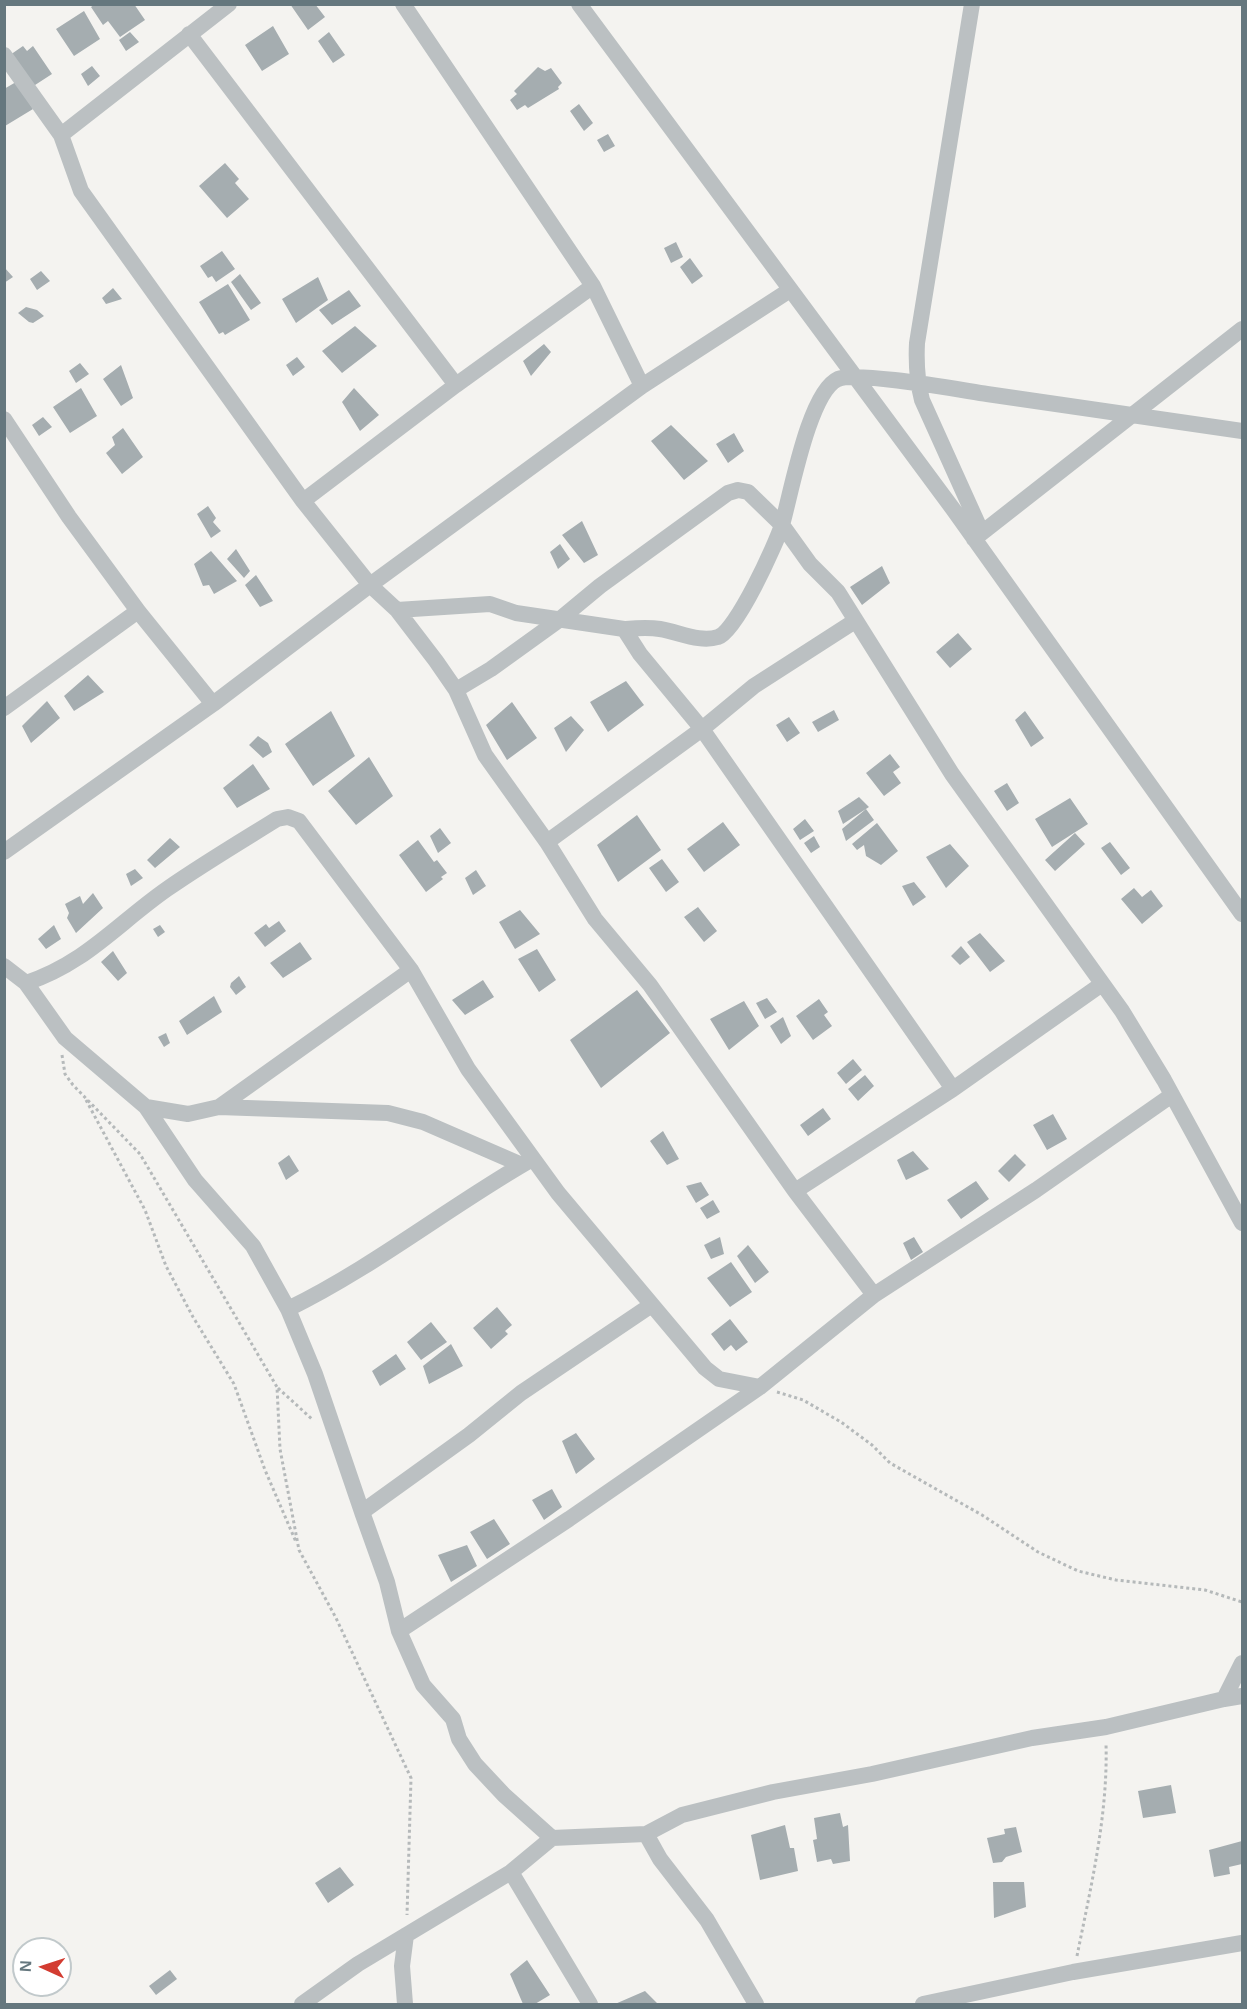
<!DOCTYPE html>
<html>
<head>
<meta charset="utf-8">
<style>
  body { margin:0 }
  #map { position:relative; width:1247px; height:2009px; overflow:hidden; background:#f4f3f0; font-family:Helvetica,sans-serif }
  canvas { display:block }
  .frame { position:absolute; inset:0; border:6px solid #65777e; pointer-events:none }
  .north { position:absolute; left:12px; top:1937px; width:60px; height:60px; box-sizing:border-box; background:#fff; border:2px solid #c1c9cb; border-radius:50%; rotate:273deg; font-size:16px; font-weight:700; line-height:24px; text-align:center; color:#65777e }
  .north::after { content:''; display:block; margin:auto; width:21px; height:27px; background:#d33c31; clip-path:polygon(50% 0,100% 100%,50% 72%,0 100%) }
</style>
</head>
<body>
<div id="map">
<canvas width="1247" height="2009"></canvas>
<div class="frame"></div>
<div class="north">N</div>
</div>
<script>
const g = document.querySelector('canvas').getContext('2d');
g.lineJoin = 'round';
function fill(path, color) { g.fillStyle = color; g.fill(path, 'evenodd'); }
function stroke(path, color, width, dash) { g.strokeStyle = color; g.lineWidth = width; g.lineCap = dash ? 'butt' : 'round'; g.setLineDash(dash || []); g.stroke(path); }
const building = new Path2D(`
  M95,4H134L145,20L120,37L108,21L103,25L91,7Z
  M290,4H315L325,17L308,30Z
  M84,11L100,39L74,56L56,29Z
  M273,26L289,54L262,71L245,45Z
  M130,32L139,42L126,51L119,40Z
  M329,32L345,55L333,63L318,41Z
  M23,46L27,51L33,46L52,74L32,87L10,55Z
  M92,66L100,76L88,86L81,74Z
  M538,67L545,71L551,68L562,83L558,87L559,89L528,108L525,105L517,110L510,100L517,94L514,91Z
  M16,82L33,109L5,126L4,89Z
  M579,104L593,123L584,131L570,111Z
  M608,134L615,146L604,152L597,140Z
  M225,163L239,179L235,183L249,199L227,218L199,186Z
  M676,242L683,257L671,263L664,248Z
  M222,251L235,269L216,282L212,276L208,278L200,266Z
  M690,258L703,276L692,284L680,267Z
  M4,267L13,277L4,283Z
  M41,271L50,281L37,290L30,279Z
  M240,274L261,303L251,310L231,282Z
  M318,277L328,300L296,323L282,299Z
  M228,284L250,320L225,335L223,332L219,334L199,302Z
  M113,288L122,299L106,304L102,298Z
  M349,290L361,306L332,325L319,310Z
  M26,307L37,310L44,316L33,323L29,322L18,313Z
  M355,326L377,346L342,373L322,351Z
  M544,344L551,352L531,376L523,361Z
  M297,357L305,367L293,376L286,365Z
  M80,363L89,374L76,383L69,371Z
  M121,365L133,398L121,406L103,379Z
  M81,388L97,416L70,433L53,407Z
  M354,388L379,415L360,431L342,402Z
  M43,417L52,427L39,436L32,425Z
  M671,425L708,461L684,480L651,441Z
  M123,428L143,457L122,474L106,453L115,445L112,437Z
  M734,433L744,451L728,463L716,444Z
  M208,506L216,518L213,522L221,531L211,538L197,514Z
  M582,521L598,555L584,563L562,535Z
  M560,544L570,559L558,569L550,552Z
  M236,549L250,571L244,578L227,559Z
  M211,551L237,581L214,594L209,585L203,586L194,564Z
  M882,566L890,583L862,605L850,587Z
  M256,575L273,601L260,607L245,585Z
  M958,633L972,649L950,668L936,652Z
  M88,675L104,692L74,711L64,696Z
  M626,681L644,705L608,732L590,702Z
  M47,701L60,718L31,743L22,726Z
  M512,702L537,738L507,760L486,725Z
  M834,710L839,720L818,732L812,722Z
  M331,711L355,756L313,786L285,744Z
  M1025,711L1044,738L1031,747L1015,720Z
  M571,716L584,730L566,752L554,728Z
  M789,717L800,733L787,742L776,725Z
  M258,736L268,743L272,752L263,758L249,745Z
  M890,754L900,767L893,772L901,783L884,796L866,773Z
  M369,757L393,796L356,825L328,791Z
  M253,764L270,789L237,808L223,788Z
  M1007,783L1019,803L1007,811L994,791Z
  M859,797L869,807L843,824L838,811Z
  M1070,798L1088,824L1052,847L1035,819Z
  M866,809L874,820L846,841L842,829Z
  M637,815L661,850L618,882L597,845Z
  M805,819L814,831L800,840L793,829Z
  M723,822L740,845L704,872L687,849Z
  M877,823L898,851L881,865L866,856L864,845L857,850L852,844Z
  M440,828L451,843L438,853L430,836Z
  M1075,833L1085,844L1055,871L1045,860Z
  M814,836L820,847L811,853L804,843Z
  M170,838L180,847L155,868L147,860Z
  M418,840L434,862L437,860L447,873L441,877L443,879L426,892L399,855Z
  M1110,842L1130,868L1121,875L1101,848Z
  M950,844L969,866L946,888L926,857Z
  M662,859L679,882L666,892L649,868Z
  M135,869L143,878L131,886L126,874Z
  M476,870L486,886L473,895L465,878Z
  M914,882L926,897L913,906L902,886Z
  M1134,888L1142,897L1151,890L1163,906L1142,924L1121,899Z
  M93,893L103,908L76,933L67,918L69,913L65,904L80,896L83,904Z
  M698,907L717,931L704,942L684,917Z
  M520,910L540,934L515,949L499,922Z
  M279,921L286,931L265,947L254,933L266,924L269,928Z
  M54,925L61,939L46,949L38,939Z
  M160,925L165,932L158,937L153,929Z
  M980,933L1005,961L990,972L967,942Z
  M300,942L312,959L283,978L270,963Z
  M961,946L970,957L960,965L951,956Z
  M537,949L556,980L539,992L518,959Z
  M113,951L127,973L118,981L101,962Z
  M239,976L246,987L236,995L230,987L231,983Z
  M483,980L494,997L465,1015L452,1000Z
  M637,990L670,1033L601,1088L570,1040Z
  M214,996L222,1012L187,1035L179,1021Z
  M767,998L777,1012L765,1019L756,1003Z
  M819,999L828,1012L824,1015L832,1026L813,1040L796,1016Z
  M744,1001L759,1026L729,1050L710,1019Z
  M783,1017L791,1036L781,1044L770,1026Z
  M166,1033L170,1043L164,1047L158,1037Z
  M853,1059L862,1070L846,1084L837,1073Z
  M865,1075L874,1086L858,1101L848,1089Z
  M823,1108L831,1119L808,1136L800,1125Z
  M1053,1114L1067,1139L1047,1150L1033,1125Z
  M663,1131L679,1159L667,1165L650,1141Z
  M913,1151L929,1169L906,1180L897,1160Z
  M1015,1154L1026,1165L1009,1182L998,1171Z
  M289,1155L299,1171L286,1180L278,1163Z
  M976,1181L989,1199L961,1219L947,1200Z
  M701,1182L709,1195L696,1203L686,1186Z
  M713,1200L720,1212L707,1219L700,1208Z
  M720,1237L724,1254L711,1259L704,1245Z
  M914,1237L923,1252L911,1260L903,1243Z
  M748,1245L769,1272L755,1283L737,1256Z
  M731,1262L752,1292L730,1307L707,1278Z
  M497,1307L512,1325L505,1331L508,1334L491,1349L473,1328Z
  M730,1319L748,1342L736,1351L731,1345L724,1351L711,1334Z
  M431,1322L447,1342L421,1360L407,1342Z
  M451,1344L463,1366L429,1384L423,1366Z
  M396,1354L406,1369L380,1386L372,1371Z
  M576,1433L595,1459L576,1474L562,1441Z
  M552,1489L562,1507L544,1520L532,1500Z
  M494,1519L510,1544L487,1559L470,1532Z
  M467,1545L477,1566L451,1582L438,1555Z
  M1171,1785L1176,1813L1143,1818L1138,1791Z
  M840,1813L843,1827L848,1825L850,1861L833,1864L831,1859L817,1862L813,1840L817,1839L814,1818Z
  M785,1825L790,1848H794L798,1871L760,1880L751,1835Z
  M1016,1827L1022,1852L1006,1857L1002,1862L993,1863L987,1838L1005,1834L1004,1829Z
  M1242,1841V1864L1229,1867L1230,1874L1214,1877L1209,1850Z
  M340,1867L354,1885L328,1903L315,1883Z
  M993,1882H1024L1026,1907L994,1918Z
  M527,1960L550,1995L535,2004H523L510,1974Z
  M170,1970L177,1979L156,1995L149,1986Z
  M645,1991L658,2004H615Z`);
const path = new Path2D(`
  M62,1055L65,1074L73,1085L140,1154L277,1387L280,1449L299,1550L336,1618L411,1778L407,1915
  M86,1100L145,1210L166,1266L193,1317L234,1384L265,1470L296,1542
  M278,1388L313,1420
  M777,1392L803,1400L841,1422L872,1445L890,1463L982,1515L1038,1552L1078,1571L1116,1580L1205,1590L1242,1602
  M1077,1956C1091,1886 1108,1815 1106,1744`);
const minor = new Path2D(`
  M403,4L593,286L642,386
  M579,4L953,509L1242,914
  M972,4L917,343C916,363 917,381 922,400L982,533
  M189,34L456,385L303,501
  M4,55L61,135
  M456,385L593,286
  M4,419L69,517L138,611L213,704
  M974,539L1242,329
  M397,610L490,604L516,613L624,629L640,654L702,729L953,1089L795,1191
  M855,621L754,686L702,729L547,842L595,919L650,985L795,1191L874,1295
  M624,629C637,628 648,627 660,629C679,632 700,643 718,637C736,632 776,544 782,525C791,494 809,392 838,379C858,371 960,390 987,394C1072,407 1157,419 1242,431
  M456,690L491,669L559,620L600,586L728,493L738,490L748,492L782,525L810,564L838,592L952,774L1122,1011L1164,1080L1242,1223
  M4,708L138,611
  M547,842L485,755L456,690L436,661L397,610L370,585L642,386L790,290
  M4,852L213,704L370,585L303,501L81,191L61,135L229,4
  M4,966L26,983L65,1038L146,1107L188,1114L219,1107L411,970
  M26,983C86,963 117,924 167,889C203,864 240,842 277,819L288,817L299,821L411,970L468,1069L558,1193L705,1368L719,1379L760,1387
  M953,1089L1102,984
  M146,1107L195,1180L253,1246L288,1309L315,1374L362,1512
  M219,1107L388,1113L423,1122L522,1165
  M650,1306L521,1393L469,1435L362,1512L387,1582L399,1631L423,1685L453,1719L459,1739L475,1764L504,1795L552,1838L646,1834L682,1815L773,1792L872,1774L1032,1738L1106,1727L1224,1699L1242,1663
  M288,1309C372,1268 446,1209 527,1162
  M399,1631L569,1519L760,1387L874,1295L1036,1190L1172,1095
  M1224,1699L1242,1696
  M646,1834L660,1859L707,1920L756,2004
  M511,1872L590,2004
  M302,2004L358,1964L511,1872L552,1838
  M405,2004L402,1966L406,1935
  M923,2004L1073,1972L1242,1943`);
fill(building, '#a5adb0');
stroke(path, '#b5b9ba', 3, [3, 3]);
stroke(minor, '#bbc0c2', 16);
</script>
</body>
</html>
